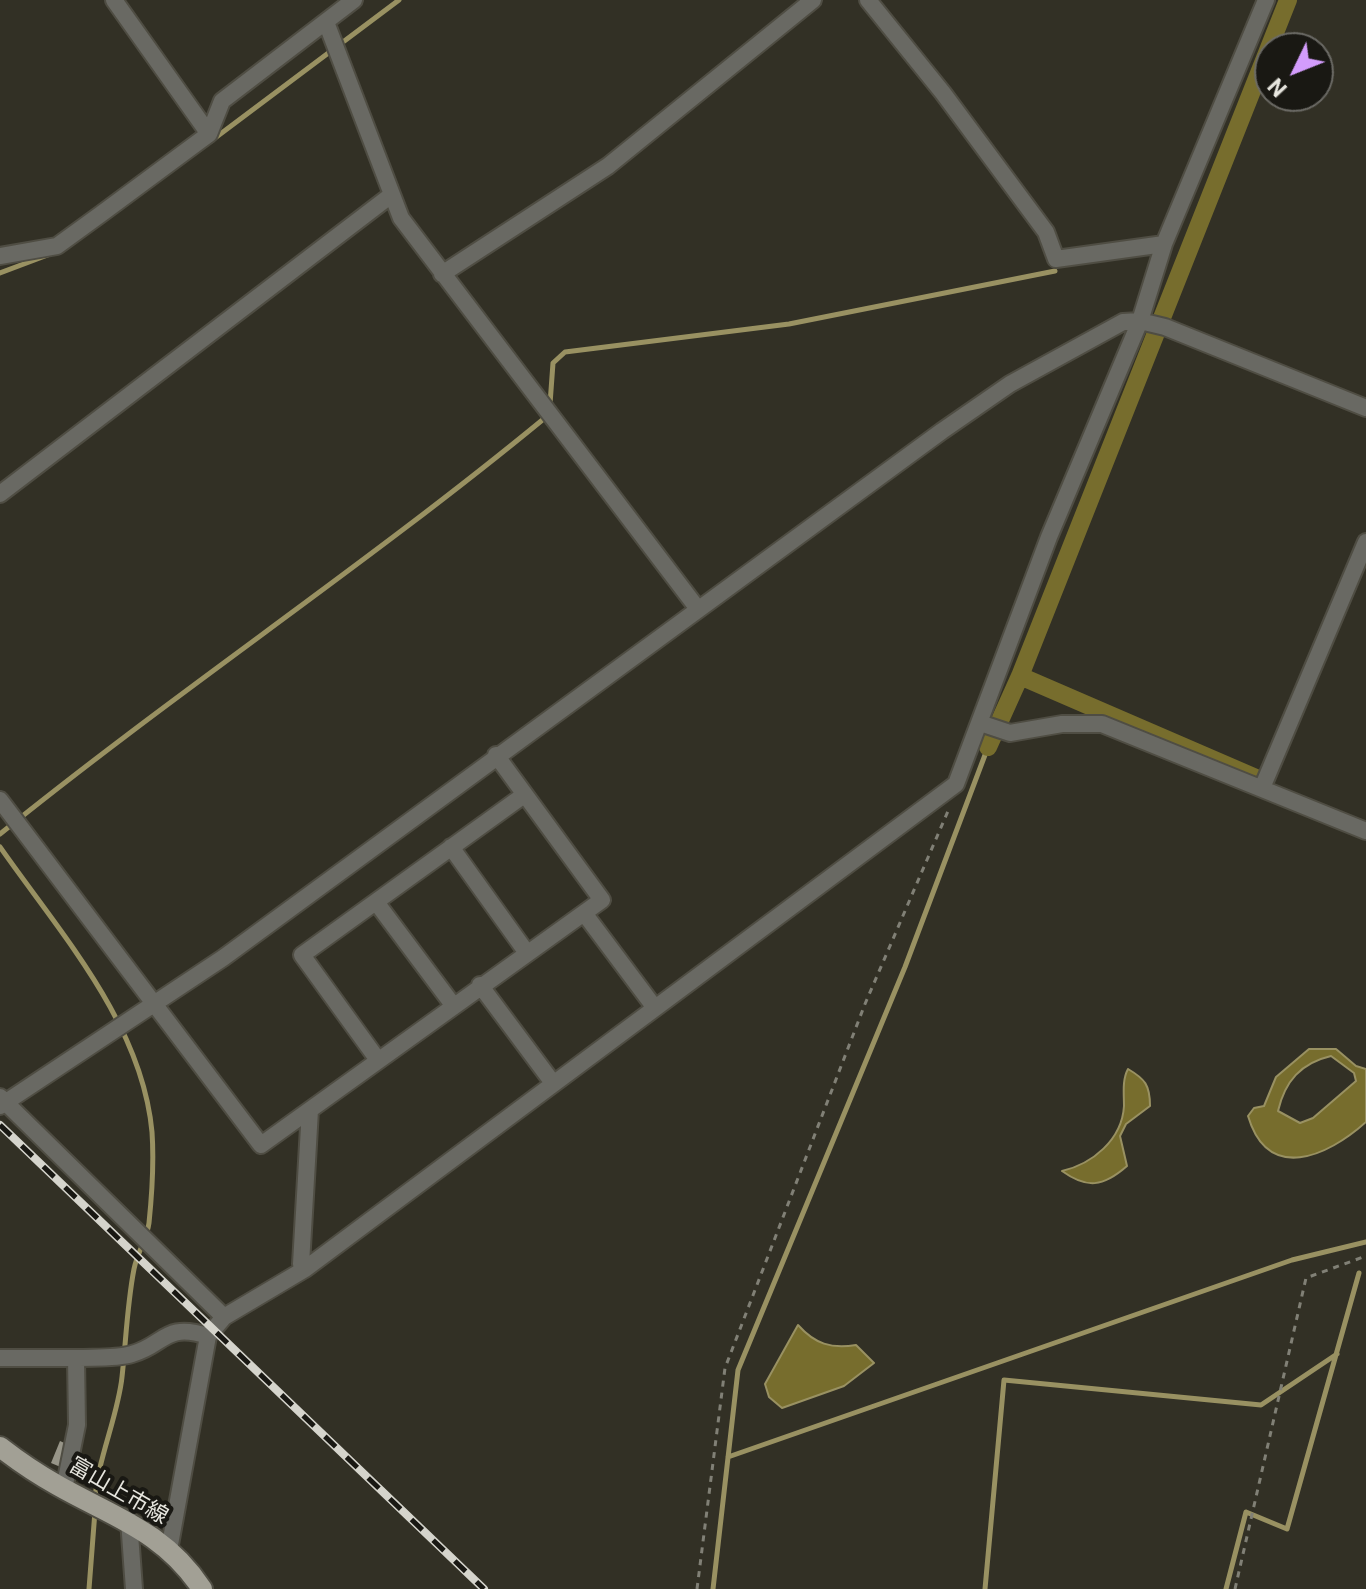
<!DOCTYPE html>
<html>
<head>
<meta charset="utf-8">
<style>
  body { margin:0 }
  #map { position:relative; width:1366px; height:1589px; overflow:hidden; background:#323025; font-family:Roboto,sans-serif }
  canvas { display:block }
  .north { position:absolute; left:1254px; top:32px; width:80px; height:80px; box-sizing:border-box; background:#191813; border:2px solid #6b6a65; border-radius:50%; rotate:227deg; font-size:22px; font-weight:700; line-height:32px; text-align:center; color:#e7e6df }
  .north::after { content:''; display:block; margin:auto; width:28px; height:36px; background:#d39cfc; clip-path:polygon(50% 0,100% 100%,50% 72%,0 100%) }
</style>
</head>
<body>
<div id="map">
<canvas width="1366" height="1589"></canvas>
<div class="north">N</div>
</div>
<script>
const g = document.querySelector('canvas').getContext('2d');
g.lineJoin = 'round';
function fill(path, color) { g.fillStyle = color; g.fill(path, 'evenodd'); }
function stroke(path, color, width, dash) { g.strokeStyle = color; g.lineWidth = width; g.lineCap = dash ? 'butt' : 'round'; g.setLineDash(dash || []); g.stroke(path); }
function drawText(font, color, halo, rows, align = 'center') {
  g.font = font + ' Roboto,"Noto Sans JP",sans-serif'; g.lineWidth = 8; g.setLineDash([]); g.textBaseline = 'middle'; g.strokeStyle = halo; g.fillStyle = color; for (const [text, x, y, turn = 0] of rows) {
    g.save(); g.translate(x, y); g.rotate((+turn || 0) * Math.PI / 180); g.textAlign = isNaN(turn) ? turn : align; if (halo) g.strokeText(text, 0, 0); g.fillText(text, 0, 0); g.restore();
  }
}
const water = new Path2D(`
  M1309,1049H1336L1356,1066L1366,1069V1122C1327,1157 1268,1183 1248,1116L1254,1108L1264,1106L1276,1077ZM1331,1056L1354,1073L1356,1081L1313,1118L1300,1123L1278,1111C1285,1081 1301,1063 1331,1056Z
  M1128,1069C1145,1079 1150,1085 1150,1106L1126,1124L1120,1136L1127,1166C1103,1187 1087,1189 1062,1171C1092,1164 1122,1140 1124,1106C1124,1094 1122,1080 1128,1069Z
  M798,1325C815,1344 831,1349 856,1345L874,1363L844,1386L782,1408L769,1397L765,1384Z`);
const stream = new Path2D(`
  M211,141L399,0
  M0,273L53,253
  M550,404L553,363L565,352L789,324L1055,271
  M0,834C178,690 369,563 546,417
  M0,847C60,933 142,1023 152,1132C154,1161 152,1194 149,1223C147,1239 137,1253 134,1269C127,1305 126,1341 122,1377C118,1416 96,1464 95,1501
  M728,1457L1292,1260L1366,1242
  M89,1589L95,1511
  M713,1589L738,1370L905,967L988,747
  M985,1589L1004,1380L1261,1405L1337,1354
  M1226,1589L1246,1512L1287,1529L1359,1273`);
const canal = new Path2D(`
  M1020,676L1256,778
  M988,747L1020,676L1288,0`);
const building = new Path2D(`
  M60,1441L71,1446L63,1468L51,1463Z`);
const path = new Path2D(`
  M697,1589L725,1368L865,1004L948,811
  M1235,1589L1306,1278L1366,1256`);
const minor = new Path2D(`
  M114,0L209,134
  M868,0L943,93L1046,232L1056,259L1164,244
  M326,22L401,218L698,609
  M0,256L57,246L101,214L209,134L222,101L354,0
  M442,274L608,166L813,0
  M0,494L390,196
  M980,723L1010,733L1062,724H1102L1366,831
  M1262,788L1366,542
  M0,800L261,1145L602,900L496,755
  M451,847L527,953
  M376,902L453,1005
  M584,913L655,1008
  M480,985L553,1083
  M378,1060L302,955L524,795
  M0,1097L224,1317
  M0,1106L223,958L942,431L1010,384L1123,322L1140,321L1165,327L1366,408
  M305,1269L301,1264L310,1110
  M0,1358H76L77,1425L64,1489
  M76,1358C93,1357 115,1359 132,1354C165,1345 164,1322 208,1336
  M129,1520L134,1589
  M169,1550L208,1336L224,1317L305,1269L956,784L1049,537L1140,321L1164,244L1266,0`);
const major = new Path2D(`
  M0,1447C18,1461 37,1474 57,1485C113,1517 164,1531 202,1589`);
const rail = new Path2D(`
  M0,1125L484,1589`);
const streetNames = [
  ["富山上市線",118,1492,30]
];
fill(water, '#776d2d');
stroke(water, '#999162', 2);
stroke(stream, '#999162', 5);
stroke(canal, '#776d2d', 18);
fill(building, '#979588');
stroke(minor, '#4f4d43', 20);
stroke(major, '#4f4d43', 24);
stroke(path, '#818076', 3, [6, 6]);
stroke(minor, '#696963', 16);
stroke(major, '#a2a095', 20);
stroke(rail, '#d5d4cc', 8);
stroke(rail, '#191813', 5, [15]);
drawText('22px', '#e7e6df', '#191813', streetNames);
</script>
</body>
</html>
